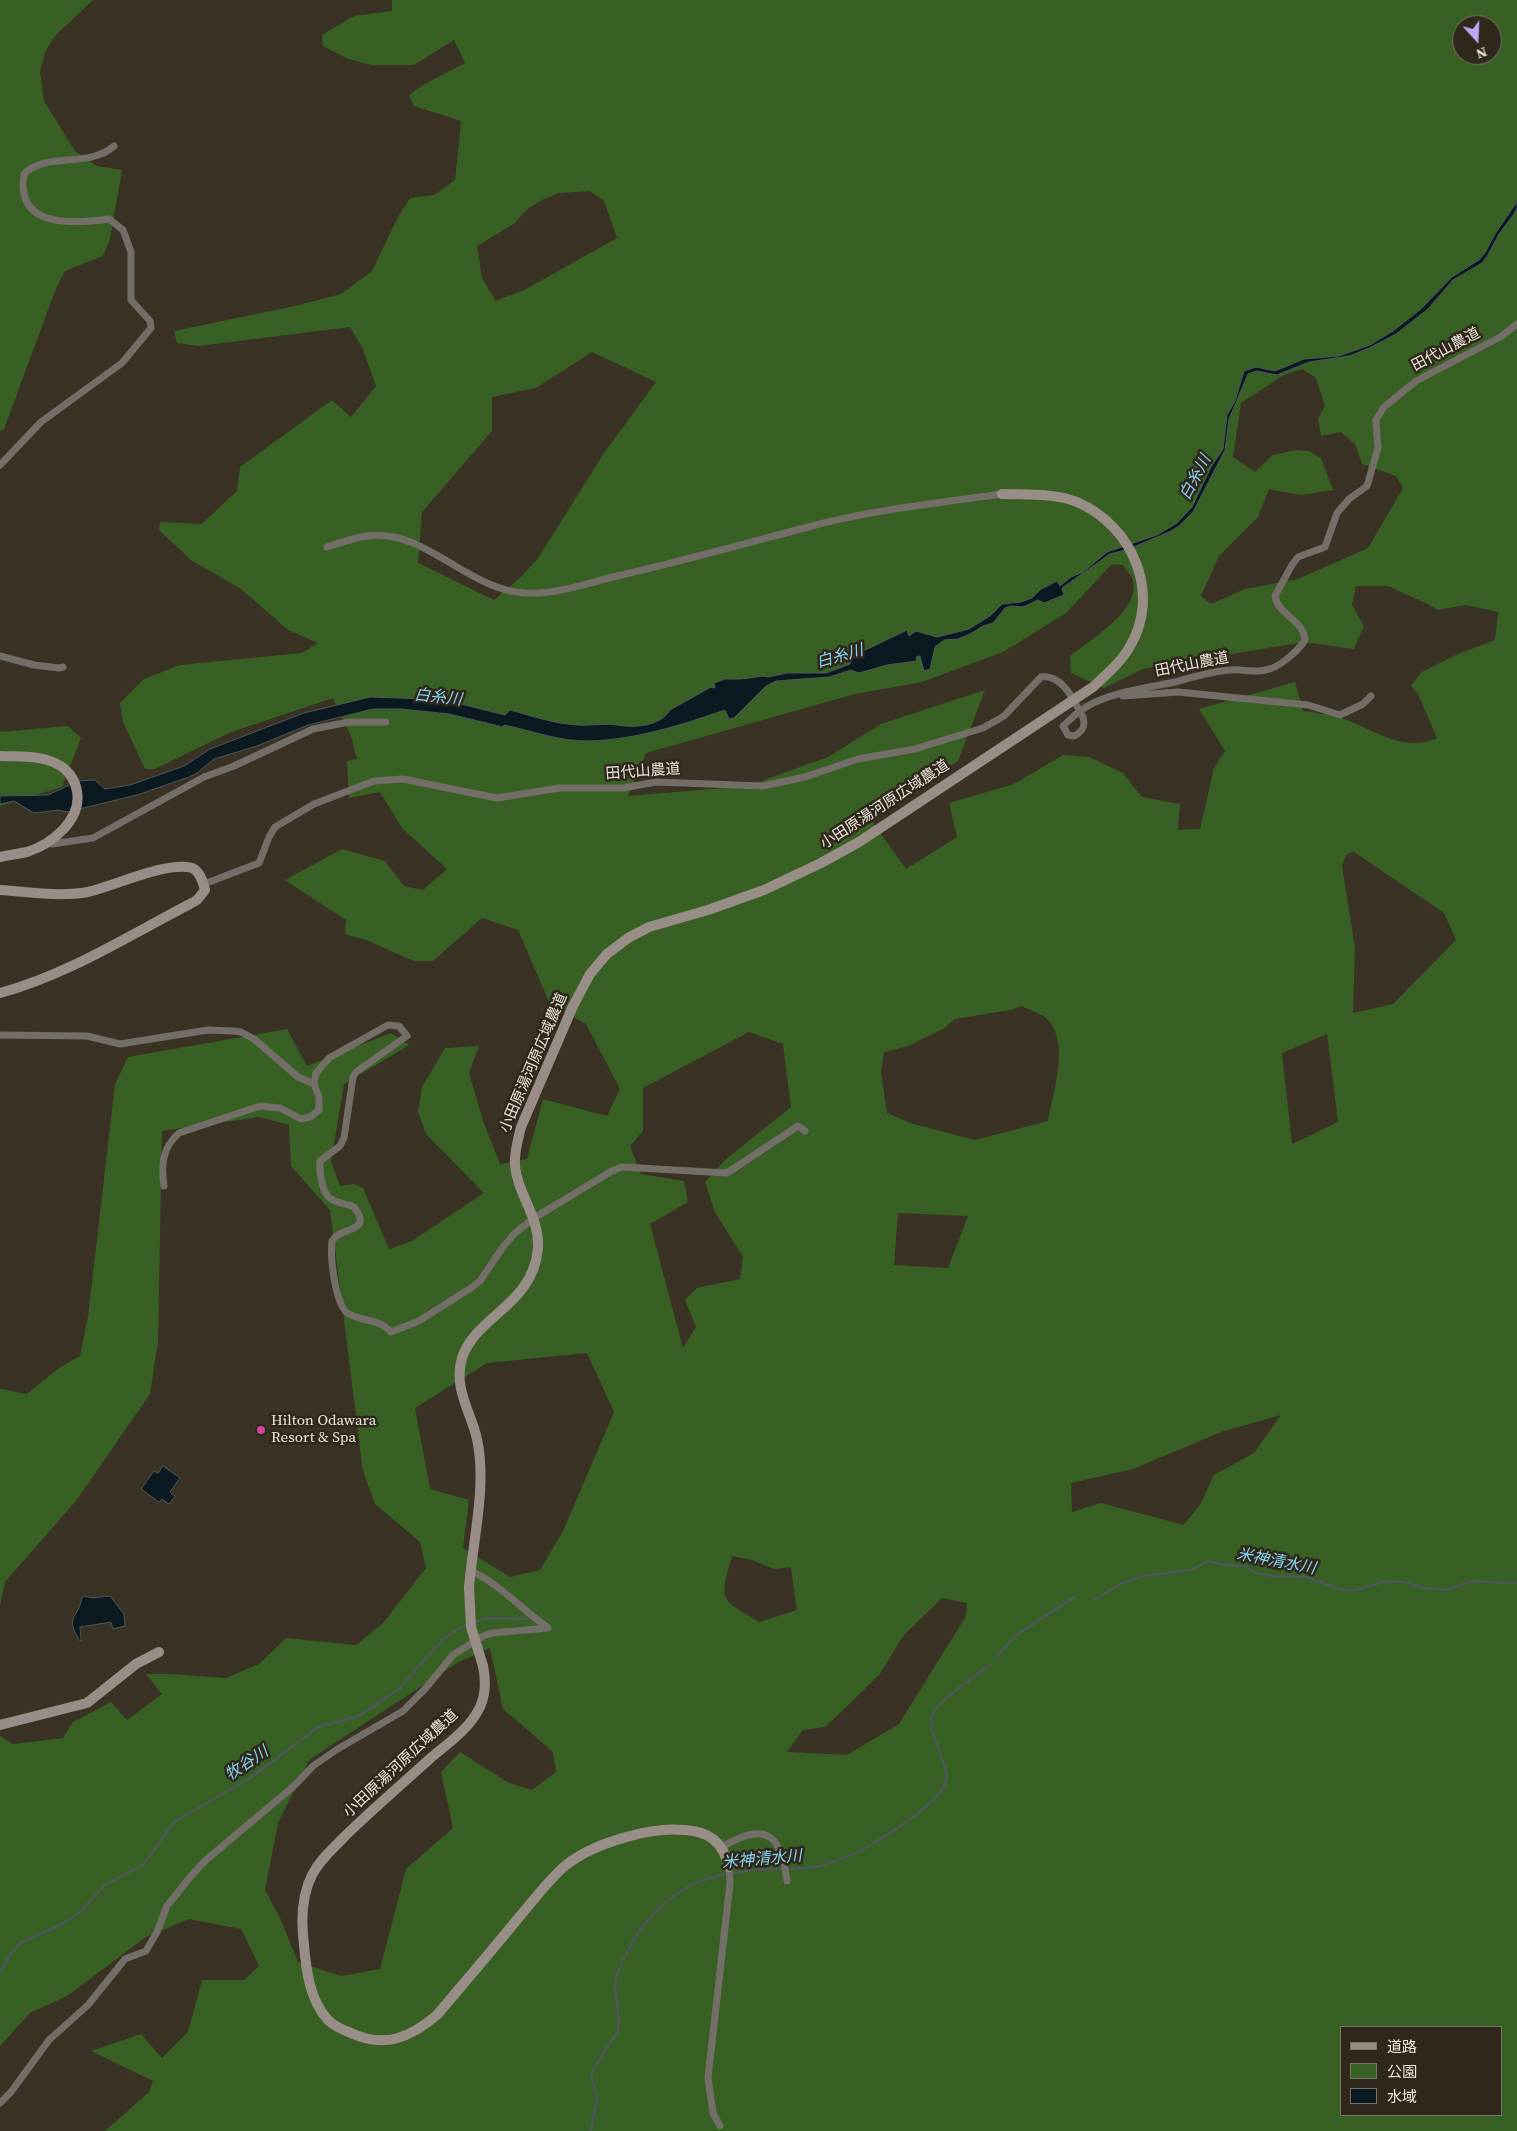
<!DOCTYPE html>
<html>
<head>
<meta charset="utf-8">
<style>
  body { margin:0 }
  #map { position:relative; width:1517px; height:2131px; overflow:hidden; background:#3a3225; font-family:"Source Serif 4","Noto Sans JP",serif }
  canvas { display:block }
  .legend { position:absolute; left:1340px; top:2026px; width:162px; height:90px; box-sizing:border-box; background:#30281c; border:1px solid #7a7469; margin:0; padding:6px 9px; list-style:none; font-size:15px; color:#e9e5dc }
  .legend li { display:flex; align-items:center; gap:10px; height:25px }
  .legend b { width:25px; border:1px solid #7a7469 }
  .north { position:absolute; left:1452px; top:15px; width:50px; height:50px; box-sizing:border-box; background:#30281c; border:1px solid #7a7469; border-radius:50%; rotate:160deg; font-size:14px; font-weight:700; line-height:20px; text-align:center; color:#e9e5dc }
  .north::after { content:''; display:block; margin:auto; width:18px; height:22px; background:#bfa9f4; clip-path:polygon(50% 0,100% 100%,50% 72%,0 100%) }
</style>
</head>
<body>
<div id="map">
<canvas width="1517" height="2131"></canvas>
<ul class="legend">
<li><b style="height:6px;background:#998e87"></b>道路</li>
<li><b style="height:14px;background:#386025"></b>公園</li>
<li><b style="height:14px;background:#0b1a20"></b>水域</li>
</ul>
<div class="north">N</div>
</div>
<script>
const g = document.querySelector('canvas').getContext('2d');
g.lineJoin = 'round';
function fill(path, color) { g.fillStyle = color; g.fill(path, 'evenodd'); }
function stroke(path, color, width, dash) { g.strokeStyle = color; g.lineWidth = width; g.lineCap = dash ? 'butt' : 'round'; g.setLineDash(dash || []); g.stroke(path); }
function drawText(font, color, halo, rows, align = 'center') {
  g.font = font + ' "Source Serif 4","Noto Sans JP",serif'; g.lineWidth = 5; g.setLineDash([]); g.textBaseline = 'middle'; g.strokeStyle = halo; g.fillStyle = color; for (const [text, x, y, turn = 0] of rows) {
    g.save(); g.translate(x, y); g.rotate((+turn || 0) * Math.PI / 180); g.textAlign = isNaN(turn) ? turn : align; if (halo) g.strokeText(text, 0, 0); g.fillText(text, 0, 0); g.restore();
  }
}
const green = new Path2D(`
  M0,0H93L55,36L45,52L40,72L44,101L75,151L97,166L122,170L110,239L103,256L65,271L55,291L4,429L0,431Z
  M392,0H1517V2131H105L149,2092L153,2081L91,2051L141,2034L162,2058L188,2032L202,1980H244L259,1966L241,1929L189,1919L146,1937L67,1996L30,2013L0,2046V1736L13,1744L63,1738L73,1722L111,1702L127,1720L162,1694L146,1674H170L226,1678L259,1664L286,1638L356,1645L383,1623L426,1568L420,1542L375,1504L363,1471L330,1210L291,1166L289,1125L259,1117L162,1131L158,1341L150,1394L76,1501L5,1582L0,1605V1389L27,1394L59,1368L80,1356L88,1317L115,1084L128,1057L287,1029L307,1066L391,1033L409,1045L344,1084L331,1162L340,1186L354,1184L363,1188L389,1249L412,1241L484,1193L426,1134L418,1112L422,1087L445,1048L479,1046L469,1073L483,1121L500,1164L527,1159L543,1099L607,1116L620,1089L586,1024L550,1004L518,930L482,918L433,961H414L366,940L345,934L346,920L285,880L342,849L385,861L404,886L423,890L447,869L402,828L380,792L349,798L347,761L357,759L351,736L333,698L231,732L155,769H145L123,722L120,703L144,679L180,665L302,653L318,643L288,630L241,589L191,560L159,530L160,522L202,524L237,491L240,467L332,400L351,417L376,386L362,347L350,327L199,346L177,343L174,331L295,306L341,294L372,271L398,217L410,198L434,195L455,180L461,121L414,106L409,95L423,85L465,63L454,40L414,65H372L348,59L323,46L322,35L354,16L392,11ZM1462,25H1492V55H1462ZM590,191L604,201L617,238L526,289L496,301L482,278L477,246L515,223L526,210L542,200L559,193ZM592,352L656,382L604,453L538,558L522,576L494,600L418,563L422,512L492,431V397L536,388ZM1302,369L1316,378L1325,405L1318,419L1321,436L1341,432L1355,444L1362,464L1396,476L1403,488L1368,548L1298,579L1245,589L1211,604L1201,596L1219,556L1258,517L1269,489L1301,495L1333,490L1321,458L1309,451L1296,450L1273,455L1255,472L1233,457L1241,403L1284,375ZM1112,564L1123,565C1126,569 1132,576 1133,581C1140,611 1090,640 1070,656L1071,673L1104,688L1143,669L1304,642L1354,649L1364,626L1352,605L1356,586H1388L1428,604L1437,610L1466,605L1498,612L1495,640L1458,654L1422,672L1411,685L1418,694L1437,738C1402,754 1373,728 1341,718C1329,714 1315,713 1303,711L1295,682L1199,709L1225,751L1214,768L1200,829L1178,830L1180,804L1142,797L1123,773L1089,757L1063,755L1014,784L949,803L957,837L906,869L871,820L958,761L985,690L881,724L828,757L748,786L628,796L646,753L855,694L922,682L1003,652L1066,613ZM1354,852L1444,913L1456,940L1393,1004L1353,1013L1355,948L1342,866L1346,855ZM1021,1006C1029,1010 1043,1014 1048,1020C1070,1044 1053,1093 1048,1121L975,1140L910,1123L887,1113L881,1072L884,1052L908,1046L943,1029L955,1019L1011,1010ZM749,1032L783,1044L791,1107L725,1160L705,1182L715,1212L743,1257L740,1279L697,1288L685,1300L696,1327L683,1348L650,1224L688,1202L684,1181L641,1174L630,1146L643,1131V1088ZM1327,1034L1338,1122L1292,1144L1282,1053ZM898,1213L968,1216L948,1268L894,1265ZM587,1353L614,1412L563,1531L540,1570L510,1577L463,1548L469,1500L430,1489L415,1408L487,1363ZM1281,1415L1254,1453L1214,1475L1201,1503L1184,1525L1101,1503L1072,1512L1071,1483L1133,1469L1221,1432ZM732,1556L752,1560L774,1569L791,1567L797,1610L759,1622C719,1597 719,1602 732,1556ZM942,1598L967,1603L966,1616L899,1724L847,1755L787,1752L803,1730L825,1727L839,1714L880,1674L903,1636ZM490,1648L503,1709L553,1752L556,1772L532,1790L509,1783L460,1752L441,1772L453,1828L406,1869L380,1969L341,1976L298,1962L280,1918L265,1890L278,1823L309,1760L457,1663ZM1341,2027H1501V2115H1341Z
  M68,726L81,738L62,787L0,806V732Z`);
const water = new Path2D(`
  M1517,202V208L1514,214L1499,234L1488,255L1482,263L1453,280L1428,309L1396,334L1369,348L1349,356L1309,362L1277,375L1257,371L1248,374L1229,419L1225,450L1193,512L1179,526L1171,531L1129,549L1110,554L1062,588L1064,595L1044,603L1038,600L1023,607L1010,606L1005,608L993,623L983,626L970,634L958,639L944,640L935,647L930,669L924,671L920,656L916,657L917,661L887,665L859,673L851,670L829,677L776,681L766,686L734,718L729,719L725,710C681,725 638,739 591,741C561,742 533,731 504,725L503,727L449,714L401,709H373L308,725L257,746L214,759L197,773L189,777L137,795L67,812L59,810L34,813L14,801L0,804V796L48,795L78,781L95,780L105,789L130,785L184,766L210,749L304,713L370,697L429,699L457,703L505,715L510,710C532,716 555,724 578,725C589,726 607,723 617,725C633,728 660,727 670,710L711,687L715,688L714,683L725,679H741L763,676L768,677L787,673H826L850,664L853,656L907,630L909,636L916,631L937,637L969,629L990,616L1002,604L1021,602L1032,598L1041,589L1057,581L1060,586L1071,577L1083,572L1107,552L1157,535L1177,523L1192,507L1211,467L1223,449L1227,415L1235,401L1244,371L1256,367L1275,371L1304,359L1339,356L1370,345L1393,331L1421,309L1452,277L1479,260L1485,253L1495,234Z
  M163,1466L180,1478L170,1492L175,1496L169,1504L162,1499L159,1502L141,1489L154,1471L158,1473Z
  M85,1596L92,1598L110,1596L124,1614L125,1626L113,1629L111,1622L80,1627L81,1640L80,1641C64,1616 78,1619 82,1598Z`);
const stream = new Path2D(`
  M1094,1600L1120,1584L1145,1576L1191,1570L1208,1561L1226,1565L1245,1566L1256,1573L1272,1576L1307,1577L1342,1590H1355L1387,1581L1403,1582L1425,1588L1446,1590L1472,1581L1517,1583
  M473,1623L486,1618L528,1619
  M997,1657L1015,1636L1074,1597
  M0,1972L10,1955L20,1943L56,1927L78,1914L105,1885L144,1864L174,1822L250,1778L318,1727L359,1716L400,1688L441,1641L458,1629L468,1625
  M591,2131L597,2100L591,2075C596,2065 602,2055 608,2046C610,2042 615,2038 617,2033C622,2019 615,2000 615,1985C615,1972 631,1944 638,1933C675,1881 714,1872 775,1869C790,1868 808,1870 823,1865C859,1856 900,1828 928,1805C957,1782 945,1769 935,1739C933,1734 930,1726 931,1720C933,1701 976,1678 990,1664`);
const street = new Path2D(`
  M0,465L41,422L122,363L151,328L150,321L131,300V252L123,230L109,219C72,224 15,228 24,174C27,172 30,168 34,167C57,155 91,166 114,146
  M327,547C340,543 353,538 367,536C423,527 468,590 524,593C554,595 585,584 613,577C679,562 743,544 808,527C871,510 937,503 1002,494
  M0,656L34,665L59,668L63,667
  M1123,696L1178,692L1308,705L1340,715L1363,704L1371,696
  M1086,707C1111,692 1146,688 1175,682C1193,677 1212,671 1231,670C1243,669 1255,673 1266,670C1279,668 1298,651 1305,640C1303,619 1278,615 1275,596L1292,565L1298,557L1325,547L1337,513L1349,499L1367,486L1378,448L1376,420L1384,407L1416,381L1502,336L1517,324
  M48,842L52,844L93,838L204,777L234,766L313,729L349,722H386
  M204,884L259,863L269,837L275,827L314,804L374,781L403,779L497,798L559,788H623L656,782L763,786L805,777L858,759L915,749L983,728L1004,716L1041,677C1063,674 1074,701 1083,717C1086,727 1082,732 1074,736L1068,735L1063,726L1075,715
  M0,1035L87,1036L120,1044L208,1030L233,1031L241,1032L254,1039L298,1077L314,1084L319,1097V1110L310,1117L301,1119L280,1108L260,1106L179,1133C162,1148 161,1165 164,1186
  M314,1084L316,1073L329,1058L388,1025L399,1026L407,1036L356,1072L353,1077L344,1138L340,1146L320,1161C319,1171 322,1194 331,1199C337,1203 347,1204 354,1207C371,1229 349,1228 338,1235C335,1236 334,1239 332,1241C330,1256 335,1307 349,1314C363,1322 379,1318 391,1332L419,1321L471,1288L480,1281L503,1247L515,1233L534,1218L612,1171L622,1167L727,1173L798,1126L805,1131
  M471,1571C500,1584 522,1610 547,1627
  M722,1847C765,1821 781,1833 787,1881
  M0,2103L11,2092L49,2040L88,2005L125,1959L146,1951L157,1932L167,1906L191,1876L206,1860L294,1786L313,1766L336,1750L403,1711L425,1689L453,1655L483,1636L492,1633L548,1628
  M720,2126L713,2113L708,2078L730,1883L729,1867`);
const secondary = new Path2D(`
  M0,756C19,757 40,755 57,764C68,769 75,780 77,791C82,820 52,844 27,852C18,854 9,855 0,857
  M0,890C28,892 60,897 88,892C114,886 167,861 192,868C200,871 203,882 205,890L197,900L190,904C128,936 67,975 0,993
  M469,1587C473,1540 487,1485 477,1439C471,1412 453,1388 462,1358C476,1315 533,1306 538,1248C540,1217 517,1194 515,1165C514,1152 518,1140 521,1127L573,1006L590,974L607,954L628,938L649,927L708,910L764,890L821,863L859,842L1093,687C1106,675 1120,663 1129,648C1162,594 1133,526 1077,502C1055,493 1026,495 1002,494
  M483,1666C486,1681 486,1694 480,1707C470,1728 450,1742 433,1756C404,1782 374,1808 346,1835C334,1848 320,1859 312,1875C301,1897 301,1922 304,1945C306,1970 310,2001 328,2020C334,2026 343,2030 351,2033C385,2049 411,2037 437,2015C465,1982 493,1949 520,1916C535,1899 549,1879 566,1865C594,1843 649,1827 684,1830C709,1831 723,1842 729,1867
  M0,1725L87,1703L136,1664L159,1652`);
const streetBridge = new Path2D(`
  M1075,715L1086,707`);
const secondaryBridge = new Path2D(`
  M469,1587L471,1627L483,1666`);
const markers = [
  [261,1430,5,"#d1479c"]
];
const streetNames = [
  ["田代山農道",1446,350,-28],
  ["田代山農道",1192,665,-11],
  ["田代山農道",643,772,-4],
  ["小田原湯河原広域農道",885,805,-33],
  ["小田原湯河原広域農道",534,1063,-67],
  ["小田原湯河原広域農道",401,1764,-43]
];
const poiNames = [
  ["Hilton Odawara",271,1421],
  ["Resort & Spa",271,1438]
];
const waterNames = [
  ["白糸川",1196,478,-62],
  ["白糸川",840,657,-16],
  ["白糸川",438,698,6],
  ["米神清水川",1276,1562,11],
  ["牧谷川",247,1764,-34],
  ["米神清水川",762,1860,-5]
];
fill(green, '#386025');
fill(water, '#0b1a20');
stroke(water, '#4e5758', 1);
stroke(stream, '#4e5758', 2.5);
stroke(street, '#746e69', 7);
stroke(secondary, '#998e87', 10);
stroke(streetBridge, '#746e69', 7);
stroke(secondaryBridge, '#998e87', 10);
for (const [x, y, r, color] of markers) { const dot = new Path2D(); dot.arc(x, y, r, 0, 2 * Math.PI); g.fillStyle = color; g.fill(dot); stroke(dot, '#30281c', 2); }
drawText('15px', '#e9e5dc', '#30281c', streetNames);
drawText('15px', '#e9e5dc', '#30281c', poiNames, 'left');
drawText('italic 16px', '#86d2f1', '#30281c', waterNames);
</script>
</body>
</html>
